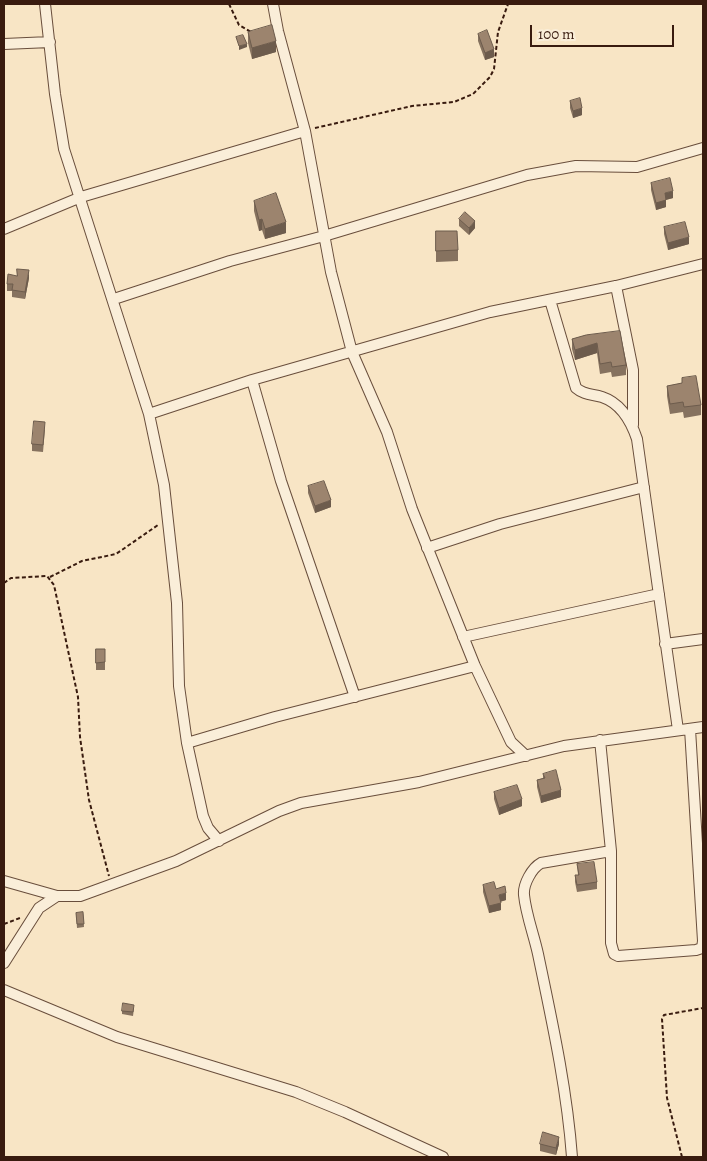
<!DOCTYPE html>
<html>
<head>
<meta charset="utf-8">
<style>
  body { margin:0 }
  #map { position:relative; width:707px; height:1161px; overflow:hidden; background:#f8e5c5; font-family:Alegreya,serif }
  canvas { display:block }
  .frame { position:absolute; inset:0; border:5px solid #391b0f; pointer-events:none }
  .scale { position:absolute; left:530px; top:25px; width:144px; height:22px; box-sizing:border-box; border:2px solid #391b0f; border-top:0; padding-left:6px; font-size:15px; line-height:18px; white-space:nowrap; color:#391b0f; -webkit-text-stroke:4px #faeed9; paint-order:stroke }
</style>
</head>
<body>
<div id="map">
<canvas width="707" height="1161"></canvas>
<div class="frame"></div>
<div class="scale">100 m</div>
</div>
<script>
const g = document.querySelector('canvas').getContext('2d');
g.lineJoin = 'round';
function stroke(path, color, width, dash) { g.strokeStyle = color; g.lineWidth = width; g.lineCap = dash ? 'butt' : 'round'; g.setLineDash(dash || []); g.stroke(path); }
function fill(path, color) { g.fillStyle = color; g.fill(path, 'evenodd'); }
const path = new Path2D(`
  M229,4L239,25L251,32
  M315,128L412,106L454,102L473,94L490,77L494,69L498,32L508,4
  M50,577L82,561L116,554L158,525
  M4,583L11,578L47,576L54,585L78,697L80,737L89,800L109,876
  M4,924L20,918
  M682,1157L667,1098L662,1019L664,1015L703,1008`);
const minor = new Path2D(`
  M45,4L55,94L64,149L149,414L164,485L177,603L179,686L187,743L203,816L208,828L219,841
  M273,4L278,31L305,131L331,272L352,352L387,432L412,509L475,666L511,742L526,756
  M4,44L50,42
  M4,229L81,197L305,131
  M616,286L633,370V425
  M114,299L230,261L324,236L527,175L576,166L637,167L703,148
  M550,300L576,388C584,395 592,394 602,397C620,403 631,421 637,439L678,730
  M252,380L281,481L355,697
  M149,414L252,380L490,312L616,286L703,264
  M427,548L500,524L644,487
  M463,637L659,594
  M665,644L703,639
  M600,740L611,851V943L614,954L618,956L696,950L702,948L703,941L690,729
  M187,743L275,717L475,666
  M4,881L57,896H80L176,861L279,811L301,803L419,782L564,746L703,727
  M4,963L39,908L57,896
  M4,990L117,1037L296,1092L345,1112L443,1157
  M572,1157C567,1089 552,1021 538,954C534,935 526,915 524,895C523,884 532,868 541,863L611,851`);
const wall = new Path2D(`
  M248,32L276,52L252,59L248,43Z
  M478,34L494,57L485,60L478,41Z
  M570,101L582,115L573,118L570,108Z
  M651,183L673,198L666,200V207L656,210L651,190Z
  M254,201L286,233L265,239L262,230L259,231L254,211Z
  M459,219L475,228L469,235L459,226Z
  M664,227L689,244L668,250L664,234Z
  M436,231L458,250V261L436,262Z
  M29,278L25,299L12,297V291H7V284Z
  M586,335L626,365V375L612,377L611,372L600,374L597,353L575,360L572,349V339Z
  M682,378L701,405V415L684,418L683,412L670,414L667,396V386L682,383Z
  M45,429L43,452L32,451V444Z
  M308,486L331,507L315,513L308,493Z
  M96,649L105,662V670H96Z
  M543,774L561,797L541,803L537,787V780L543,778Z
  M494,792L522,806L499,815L494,799Z
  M577,864L597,882V889L577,892L575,882V875H578Z
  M483,885L496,889L506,900L500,902L501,910L489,913L483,892Z
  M83,912L84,927L77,928L76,913Z
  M134,1008L133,1016L122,1014V1011Z
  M540,1144H559L556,1155L540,1151Z`);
const shadedWall = new Path2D(`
  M276,41V52L252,59V48Z
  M247,44V47L239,50V46Z
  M494,49V57L485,60V53Z
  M582,108V115L573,118V111Z
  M673,191V198L665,200V193Z
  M666,200V207L656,210V203Z
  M262,219V230L259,231V220Z
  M475,221V228L469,235V228Z
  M286,222V233L265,239V229Z
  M689,237V244L668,250V243Z
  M29,270V278L25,299V292Z
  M597,343V353L575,360V350Z
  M331,500V507L315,513V506Z
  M561,790V797L541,803V796Z
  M522,799V806L499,815V808Z
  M506,893V900L499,902V895Z
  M501,903V910L489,913V906Z
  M559,1137V1144L556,1155V1148Z`);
const building = new Path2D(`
  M272,25L276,41L252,48L248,32Z
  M487,30L494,49L485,53L478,34Z
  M243,35L247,44L239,46L236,37Z
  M580,98L582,108L573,111L570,101Z
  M670,178L673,191L665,193L666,200L656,203L651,183Z
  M276,193L286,222L265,229L262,219L259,220L254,201Z
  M465,212L475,221L469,228L459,219Z
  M685,222L689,237L668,243L664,227Z
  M436,231H457L458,250L436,251Z
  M17,269L29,270L25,292L12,290L13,284H7L8,274L17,276Z
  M620,331L626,365L612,367L611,362L600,364L597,343L575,350L572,339L586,335Z
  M696,376L701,405L684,407L683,402L670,404L667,386L682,383V378Z
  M34,421L45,422L43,445L32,444Z
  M324,481L331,500L315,506L308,486Z
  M96,649H105V662L96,663Z
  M556,770L561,790L541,796L537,780L545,778L543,774Z
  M517,785L522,799L499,808L494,792Z
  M594,862L597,882L577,885L575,875H579L577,864Z
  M494,882L496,889L505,886L506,893L499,895L501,903L489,906L483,885Z
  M83,912L84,924H77L76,913Z
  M123,1003L134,1005L133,1012L122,1011Z
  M543,1132L559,1137L556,1148L540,1144Z`);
stroke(minor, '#694e3c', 12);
stroke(path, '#391b0f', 2, [4, 2.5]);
stroke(minor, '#faeed9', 10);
fill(wall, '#86725f');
fill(shadedWall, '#6d5c4d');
fill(building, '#9c846e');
stroke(building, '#6d5c4d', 1);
</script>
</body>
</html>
